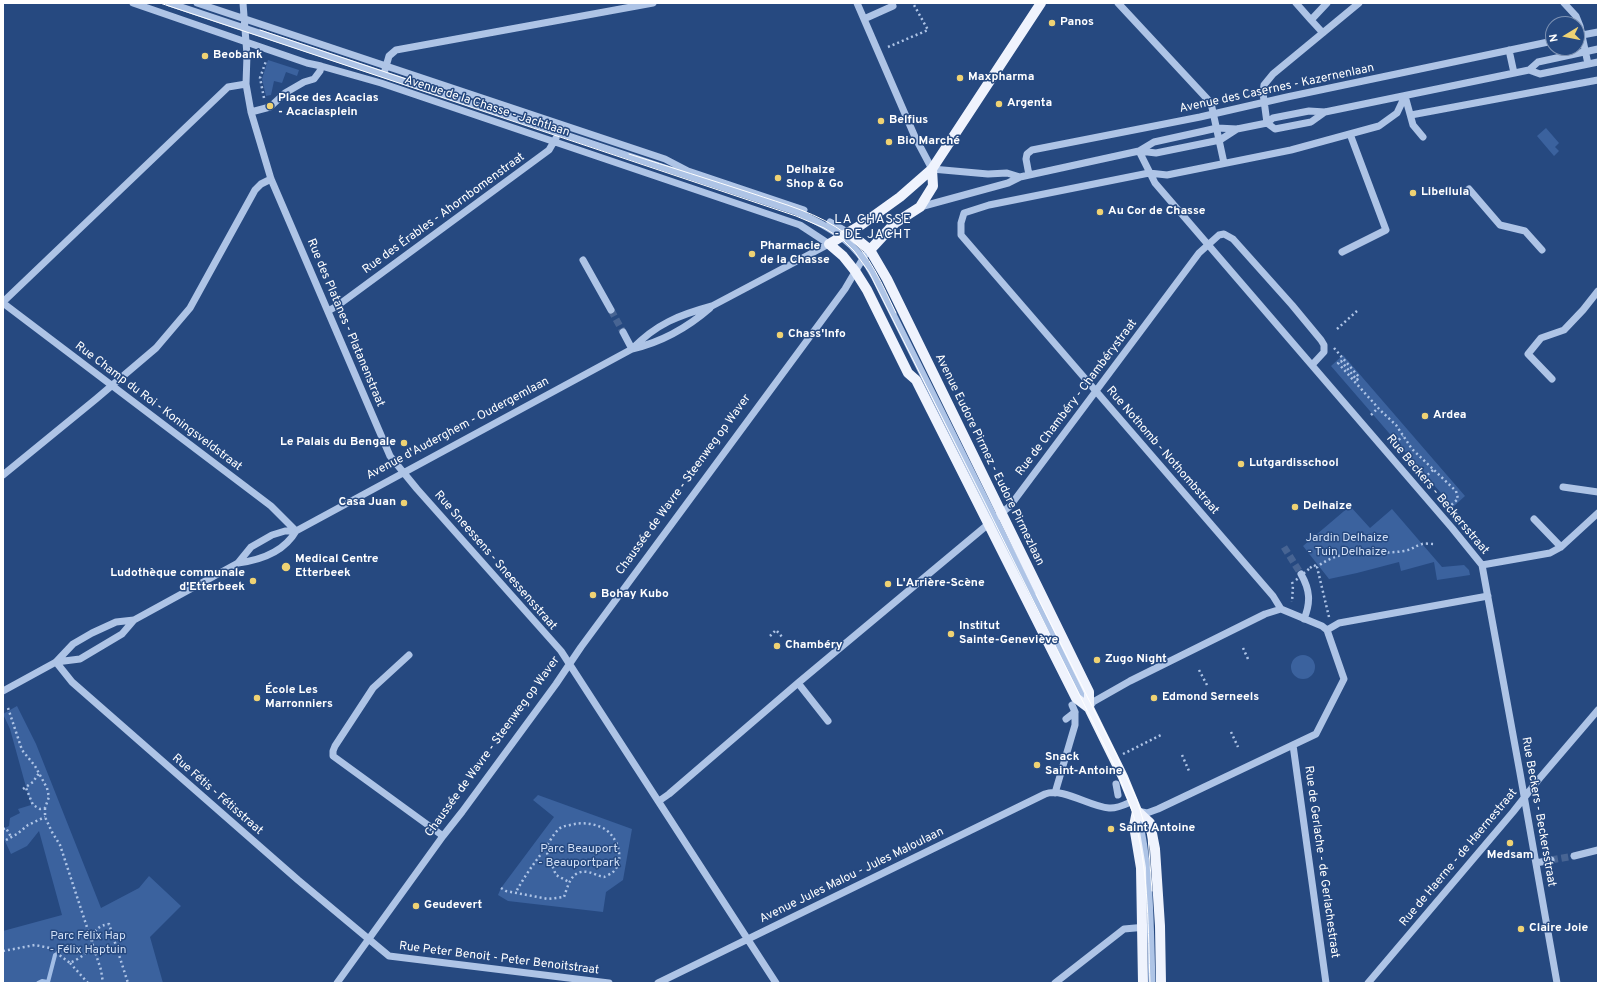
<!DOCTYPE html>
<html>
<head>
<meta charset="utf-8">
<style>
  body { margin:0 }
  #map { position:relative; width:1601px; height:986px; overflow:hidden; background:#264980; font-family:Overpass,sans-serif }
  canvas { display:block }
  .frame { position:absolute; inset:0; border:4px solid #fff; pointer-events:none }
  .north { position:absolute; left:1545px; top:16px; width:40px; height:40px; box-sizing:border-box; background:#264980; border:1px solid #7d92b3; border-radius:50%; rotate:260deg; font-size:11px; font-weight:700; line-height:16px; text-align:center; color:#fff }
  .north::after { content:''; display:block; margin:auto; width:14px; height:18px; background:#efd273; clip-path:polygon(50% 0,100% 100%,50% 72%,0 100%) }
</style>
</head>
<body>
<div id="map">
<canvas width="1601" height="986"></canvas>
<div class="frame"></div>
<div class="north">N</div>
</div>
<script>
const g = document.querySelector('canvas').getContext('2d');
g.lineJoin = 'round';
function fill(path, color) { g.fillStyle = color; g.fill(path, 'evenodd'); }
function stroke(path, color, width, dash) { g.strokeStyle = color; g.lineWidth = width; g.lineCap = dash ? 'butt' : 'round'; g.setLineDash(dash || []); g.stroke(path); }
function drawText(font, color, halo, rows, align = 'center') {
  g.font = font + ' Overpass,sans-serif'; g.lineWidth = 3; g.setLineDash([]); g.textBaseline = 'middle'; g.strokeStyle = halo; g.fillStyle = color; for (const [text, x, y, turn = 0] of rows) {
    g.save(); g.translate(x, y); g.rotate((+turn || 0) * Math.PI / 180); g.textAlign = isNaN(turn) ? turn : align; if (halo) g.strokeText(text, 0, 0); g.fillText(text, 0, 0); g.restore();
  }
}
const green = new Path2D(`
  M268,60L299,70L297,76L286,72L282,83L274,81L271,95L266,96L262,79Z
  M1546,128L1559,143L1555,147L1559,151L1554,156L1537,136Z
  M1343,355L1465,496L1453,507L1331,366Z
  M1350,506L1370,528L1392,509L1442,567L1464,565L1469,570L1470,575L1437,580L1434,562L1401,571L1399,562L1357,573L1329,579L1303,546Z
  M1291 667a12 12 0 1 1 24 0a12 12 0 1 1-24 0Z
  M17,706L36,744L101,908L139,888L149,876L181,906L150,937L163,983H3V931L62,915L39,831L27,846L11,854L3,837V829L9,826L10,818L20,813L18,809L31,805L10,729L3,714Z
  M538,795L632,829L623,880L606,892L603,912L508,901L498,895L501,888L554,817L533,800Z`);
const stream = new Path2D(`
  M38,983L42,981L48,982L55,955`);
const minorTunnel = new Path2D(`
  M611,310L623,332
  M1284,547L1301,574
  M1551,860L1574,856`);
const path = new Path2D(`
  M888,47L928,30L914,5H913
  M264,98L260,78L266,61
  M1337,329L1357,311
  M1334,348L1359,377L1357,380L1341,361L1338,363L1380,410L1396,425L1412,449L1456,491L1458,499L1449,507
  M1371,415L1378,408
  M1395,443L1403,436
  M1424,478L1433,470
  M1310,568L1314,565L1317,567
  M1292,582L1293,585L1292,602
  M1329,617L1317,567C1345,545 1374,556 1404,551C1411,550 1415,546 1422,544C1425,543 1430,544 1434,544
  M770,636L776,630L783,638
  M1243,648L1248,659
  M1199,670L1207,685
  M8,708L22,750L35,766L47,788L49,797L45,808L40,809L33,805L26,788
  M1231,732L1238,747
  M1123,754L1163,734
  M1182,755L1189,771
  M23,789L33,782L39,773
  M45,808V817L52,832L60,845L101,970L103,983
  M3,829L6,828L11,837
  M6,840L17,834L28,825L45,817
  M545,848L556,875L569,882
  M501,888L506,891L548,899L564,897C568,886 571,869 588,872C593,873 598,876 604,877C606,876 610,874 612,873C626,861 618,836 603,828C592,823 582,822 570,825C566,826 562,826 559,829C553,834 549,843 545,849C534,863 524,877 516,892
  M3,951L35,945L50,948L70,963C76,960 84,956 88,950C96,938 90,927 109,924L128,983
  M70,963L88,983`);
const minor = new Path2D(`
  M133,3L307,63L321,66L381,83L800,225L829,244L712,306C679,315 656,324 632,349
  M169,3L797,212C832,228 855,241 874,276L1088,706
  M197,3L665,159L688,171L804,210
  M243,3L247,55L246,84L251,112L271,179L390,456L417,489L561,651L776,983
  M857,3L915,137L932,169L988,174L1007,173L1020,177
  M1118,3L1211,103L1224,163
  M1296,3L1311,20
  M1564,3L1576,16L1580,26L1588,64
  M864,19L893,6
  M1323,33L1311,20L1327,3
  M1577,36L1598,32
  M1509,50L1514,73
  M385,70L389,56L396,50L653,3
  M1529,70L1540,74L1598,62
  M1405,96L1413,125L1423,137
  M251,112L270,107L285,93L304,82L314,79L320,71L321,66
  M1411,115L1598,80
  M1267,123L1263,93L1264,85L1273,74L1359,3
  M1267,123L1275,129L1311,122L1325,112
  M1139,151L1155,183L1452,528L1482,565L1520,773L1557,983
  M1139,151L1154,142L1204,131L1217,128L1237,129L1267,123L1273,118L1309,111L1325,112L1529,70L1538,62L1598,49
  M1029,175L1026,159L1027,154L1032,150L1200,117L1287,97L1553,41
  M1469,189L1500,225L1525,231L1542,250
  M920,207L1008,183L1020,177L1139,151L1156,153L1220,140L1237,129
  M830,222L849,233
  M1342,252L1386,230L1350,134
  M583,260L611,310
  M3,302L228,87L246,84
  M3,303L271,506L296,531
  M328,311L337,306L549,150L556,138
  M623,332L632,349
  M1552,379L1528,354L1541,338L1564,330L1583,310L1598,291
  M3,475L96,399L156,348L190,308L255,190L261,184L271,179
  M1563,487L1598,492
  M1534,519L1561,547
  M238,563C261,560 284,552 296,531
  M1482,565L1550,553L1561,547L1598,513
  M1301,574C1310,590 1311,602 1304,619
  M1281,609L1273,596L961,235V223L964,213L989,205L1149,173L1167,175L1291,150L1379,126L1397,113L1405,96
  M1327,630L1339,623L1488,596
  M409,655L373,688L335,746L333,751V756L443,836
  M56,662L72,682L298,880L389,956L609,983
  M56,662L80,659L122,634L134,620
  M798,683L828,721
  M3,691L56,662L73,644L92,633L116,622L134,620L238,563L251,547L272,535L285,531H296L632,349C662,342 687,328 710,308
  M1089,708L1093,702L1130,681L1265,614L1281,609L1322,626L1327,630L1344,679L1316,734L1158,809L1147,813L1137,811C1151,868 1150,925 1152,983
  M1066,719L1075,712
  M1293,745L1326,983
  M1116,784L1118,795
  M1055,793L1075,725V712L1072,705
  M659,801L669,794L798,683L1010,506L1199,253L1219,235L1224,234L1233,239L1292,305L1321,340L1324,345V352L1312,365
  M1574,856L1598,850
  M1536,863L1551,860
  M337,983L443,836L462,812L556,684L581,647L845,289L865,255
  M658,983L1045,794C1063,787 1090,807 1109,808C1117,809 1126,804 1133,801
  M1055,983L1124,929L1146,927
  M1368,983L1513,812L1539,779L1598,710`);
const major = new Path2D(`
  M1041,3L932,169L900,197L861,225L829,244L843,256L855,271L867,290L908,373L916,380L1076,698L1089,708L1123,777L1137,811L1150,823L1155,849L1160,926L1161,983
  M849,233L870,250L887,279L1089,692V708
  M870,250L895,223L920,207L933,186L932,169
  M1137,811L1134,826L1141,868L1143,983`);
const tram = new Path2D(`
  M160,3L796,216L824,228L842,239L854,251L869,272L985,503L1118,773C1124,791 1132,807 1136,825C1149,877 1148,930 1150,983
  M260,30L445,92
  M629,154C670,167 711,180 751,193C783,204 819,213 846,234C870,254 883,286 896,313
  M1036,594L1116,754L1137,800L1148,836L1152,891`);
const pathBridge = new Path2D(`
  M1296,580L1310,568`);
const markers = [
  [1052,23,4,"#efd273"],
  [205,56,4,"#efd273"],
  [960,78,4,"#efd273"],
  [999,104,4,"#efd273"],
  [270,106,4,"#efd273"],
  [881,121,4,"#efd273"],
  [889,142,4,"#efd273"],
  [778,178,4,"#efd273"],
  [1413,193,4,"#efd273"],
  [1100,212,4,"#efd273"],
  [752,254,4,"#efd273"],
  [780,335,4,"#efd273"],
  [1425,416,4,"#efd273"],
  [404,443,4,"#efd273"],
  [1241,464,4,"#efd273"],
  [404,503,4,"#efd273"],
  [1295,507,4,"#efd273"],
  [286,567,5,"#efd273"],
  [253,581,4,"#efd273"],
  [888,584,4,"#efd273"],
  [593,595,4,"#efd273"],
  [951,634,4,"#efd273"],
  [777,646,4,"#efd273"],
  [1097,660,4,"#efd273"],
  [257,698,4,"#efd273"],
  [1154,698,4,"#efd273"],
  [1037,765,4,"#efd273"],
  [1111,829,4,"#efd273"],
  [1510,843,4,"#efd273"],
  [416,906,4,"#efd273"],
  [1521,929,4,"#efd273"]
];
const poiNames = [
  ["Panos",1060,23],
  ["Beobank",213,56],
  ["Maxpharma",968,78],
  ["Place des Acacias",278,99],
  ["- Acaciasplein",278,113],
  ["Argenta",1007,104],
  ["Belfius",889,121],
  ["Bio Marché",897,142],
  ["Delhaize",786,171],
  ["Shop & Go",786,185],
  ["Libellula",1421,193],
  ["Au Cor de Chasse",1108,212],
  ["Pharmacie",760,247],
  ["de la Chasse",760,261],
  ["Chass'Info",788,335],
  ["Ardea",1433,416],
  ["Le Palais du Bengale",396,443,"right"],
  ["Lutgardisschool",1249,464],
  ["Casa Juan",396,503,"right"],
  ["Delhaize",1303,507],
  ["Medical Centre",295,560],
  ["Etterbeek",295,574],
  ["Ludothèque communale",245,574,"right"],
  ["d'Etterbeek",245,588,"right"],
  ["L'Arrière-Scène",896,584],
  ["Bohay Kubo",601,595],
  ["Institut",959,627],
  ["Sainte-Geneviève",959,641],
  ["Chambéry",785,646],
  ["Zugo Night",1105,660],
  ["École Les",265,691],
  ["Marronniers",265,705],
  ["Edmond Serneels",1162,698],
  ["Snack",1045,758],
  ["Saint-Antoine",1045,772],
  ["Saint Antoine",1119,829],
  ["Medsam",1510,856,"center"],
  ["Geudevert",424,906],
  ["Claire Joie",1529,929]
];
const streetNames = [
  ["Avenue des Casernes - Kazernenlaan",1277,89,-12],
  ["Avenue de la Chasse - Jachtlaan",487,107,18],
  ["Rue des Érables - Ahornbomenstraat",444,214,-36],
  ["Rue des Platanes - Platanenstraat",345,323,67],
  ["Rue de Chambéry - Chambérystraat",1077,398,-53],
  ["Rue Champ du Roi - Koningsveldstraat",158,407,37],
  ["Avenue d'Auderghem - Oudergemlaan",458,429,-28],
  ["Rue Nothomb - Nothombstraat",1162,451,49],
  ["Avenue Eudore Pirmez - Eudore Pirmezlaan",989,460,64],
  ["Chaussée de Wavre - Steenweg op Waver",684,485,-54],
  ["Rue Beckers - Beckersstraat",1437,495,50],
  ["Rue Sneessens - Sneessensstraat",495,561,49],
  ["Chaussée de Wavre - Steenweg op Waver",493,747,-54],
  ["Rue Fétis - Fétisstraat",217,795,41],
  ["Rue Beckers - Beckersstraat",1538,812,80],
  ["Rue de Haerne - de Haernestraat",1459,858,-50],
  ["Rue de Gerlache - de Gerlachestraat",1321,862,82],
  ["Avenue Jules Malou - Jules Maloulaan",852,876,-26],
  ["Rue Peter Benoit - Peter Benoitstraat",499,959,7]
];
const parkNames = [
  ["Jardin Delhaize",1347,539],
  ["- Tuin Delhaize",1347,553],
  ["Parc Beauport",579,850],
  ["- Beauportpark",579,864],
  ["Parc Félix Hap",88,937],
  ["- Félix Haptuin",88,951]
];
const neighbourhoodNames = [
  ["LA CHASSE",873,220],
  ["- DE JACHT",873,235]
];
fill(green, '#3b629e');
stroke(stream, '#a2bee6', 4);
stroke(minorTunnel, '#476493', 7, [7, 3.5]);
stroke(path, '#aec4e6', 2.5, [2, 3]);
stroke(minor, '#aec4e6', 7);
stroke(major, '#eff3fd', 10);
stroke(tram, '#fff', 1);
stroke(pathBridge, '#aec4e6', 2.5, [2, 3]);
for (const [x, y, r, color] of markers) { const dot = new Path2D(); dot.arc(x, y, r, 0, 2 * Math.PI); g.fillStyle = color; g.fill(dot); stroke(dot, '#264980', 1.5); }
drawText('bold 12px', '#fff', '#264980', poiNames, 'left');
drawText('12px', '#fff', '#264980', streetNames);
drawText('12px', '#d1dff5', '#264980', parkNames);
g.letterSpacing = '1px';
drawText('13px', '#fff', '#264980', neighbourhoodNames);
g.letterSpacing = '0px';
</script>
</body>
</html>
